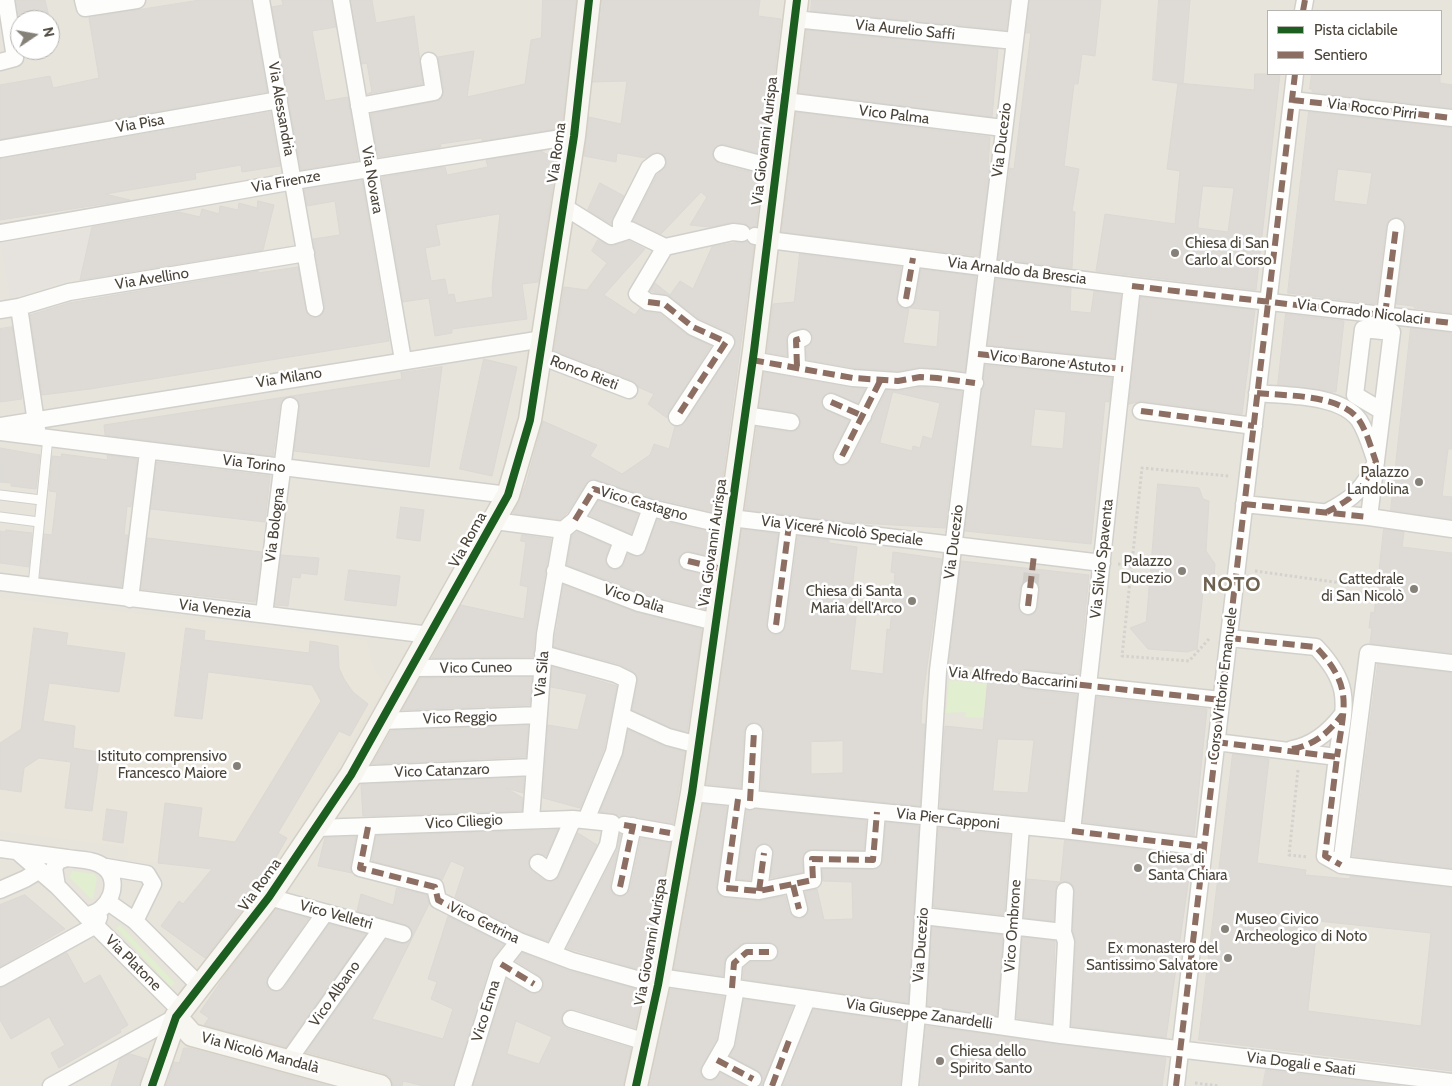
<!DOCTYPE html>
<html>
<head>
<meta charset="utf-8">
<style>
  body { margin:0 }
  #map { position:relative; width:1452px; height:1086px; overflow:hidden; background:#f4f2ee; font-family:Cabin,sans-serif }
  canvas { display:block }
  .legend { position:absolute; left:1267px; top:10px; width:175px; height:65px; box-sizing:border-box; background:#fff; border:1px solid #b7b4b0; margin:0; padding:6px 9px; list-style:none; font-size:15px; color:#4b4439 }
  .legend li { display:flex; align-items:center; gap:10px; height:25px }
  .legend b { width:25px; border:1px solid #b7b4b0 }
  .north { position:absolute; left:10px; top:10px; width:50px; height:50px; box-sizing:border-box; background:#fff; border:1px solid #b7b4b0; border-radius:50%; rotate:78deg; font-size:14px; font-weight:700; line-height:20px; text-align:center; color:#4b4439 }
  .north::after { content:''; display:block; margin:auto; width:18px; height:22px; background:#868178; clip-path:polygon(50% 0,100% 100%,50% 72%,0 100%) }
</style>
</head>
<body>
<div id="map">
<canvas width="1452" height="1086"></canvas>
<ul class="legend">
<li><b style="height:6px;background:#1b5e20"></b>Pista ciclabile</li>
<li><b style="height:6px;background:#8d6e63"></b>Sentiero</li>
</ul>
<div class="north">N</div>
</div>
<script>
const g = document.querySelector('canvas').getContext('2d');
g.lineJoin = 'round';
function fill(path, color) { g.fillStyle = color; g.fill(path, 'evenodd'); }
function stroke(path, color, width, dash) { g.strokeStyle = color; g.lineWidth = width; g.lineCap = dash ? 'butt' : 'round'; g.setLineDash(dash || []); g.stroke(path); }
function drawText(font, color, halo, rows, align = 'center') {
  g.font = font + ' Cabin,sans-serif'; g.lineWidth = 5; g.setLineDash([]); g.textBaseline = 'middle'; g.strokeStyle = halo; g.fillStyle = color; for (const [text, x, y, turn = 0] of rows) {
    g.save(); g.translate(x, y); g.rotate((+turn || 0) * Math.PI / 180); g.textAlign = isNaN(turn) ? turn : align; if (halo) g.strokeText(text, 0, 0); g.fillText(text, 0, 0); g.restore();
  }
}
const residential = new Path2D(`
  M0,0H1452V1086H0ZM1268,11H1441V74H1268ZM20,20H50V50H20Z`);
const education = new Path2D(`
  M0,598L367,640L372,665L386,685L270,877L127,859L128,847L0,831Z`);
const green = new Path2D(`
  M949,680L988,684L984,718L965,717L966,712L946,713Z
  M72,871L94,874L97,878L93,899L90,898L69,877Z
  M120,925L175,983L171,987L116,928Z`);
const parking = new Path2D(`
  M92,228L81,276L10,299L1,244Z`);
const building = new Path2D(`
  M16,0H45L50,20H19Z
  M200,0H251L267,92L0,139V85L50,76L53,88L99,78L89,18Z
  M282,0H331L336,27L312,31L325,101L348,97L358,161L301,170L272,7L283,5Z
  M351,0H372L376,23L414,16L423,84L367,94L372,92L367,63L362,64Z
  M543,0H576L562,128L482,141V138L440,144L441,147L378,157L371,114L440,100L444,90L438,57L474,51L467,97L525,84L531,40L541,38Z
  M602,0H760L758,16L781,19L765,155L724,144L715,147L712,152L713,157L719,164L762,175L756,226L750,228L744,223L734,222L709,227L690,225L707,197L701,192L661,234L633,221L657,175L666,166L665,156L655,152L646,158L617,153L616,162L584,156L589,117L621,124L627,81L593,82Z
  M812,0H1010L1006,30L811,11Z
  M1030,0H1101L1095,56L1082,54L1078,84H1074L1064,166L1079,169L1072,211L1075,212L1072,268L998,259L1010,168L1014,169L1031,33H1026Z
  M1159,0H1190L1183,84L1153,80Z
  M807,30L998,49L992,117L799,93Z
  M1255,74H1280L1256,290L1096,271L1105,214L1175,224L1180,171L1167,169L1178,83L1254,90ZM1203,186L1234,188L1228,232L1198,228Z
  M1312,74H1440V83L1452,85V108L1312,92V89H1310Z
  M270,112L280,166L242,172L241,165L195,173L196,179L105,194L130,200L0,220V159Z
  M796,112L990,137L988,166H990L979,256L782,232Z
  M1309,112L1452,128V313L1414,308V306L1396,304L1406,228L1402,219L1397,217L1388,221L1386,226L1376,304L1288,293ZM1338,169L1372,173L1367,205L1334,201Z
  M541,151L557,160L538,282L522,284L527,319L452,329V333L435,336L429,298L403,302L382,177L445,167L447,175L488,167L486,160ZM500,214L492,288L493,297L456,303L454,294L448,295L445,279L431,281L425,248L440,245L436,225Z
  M362,180L389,341L90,389L42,395L30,315L69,303L258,271V273L298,267L307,314L312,318L321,316L325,306L313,239L340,235L335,201L307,206L304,189Z
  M600,183L624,196L611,224L588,210Z
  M258,201L274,205L263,250L80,280L92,227L179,212L200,217L202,209L219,214L220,206L238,210L239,203L257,208Z
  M598,240L610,246L629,241L645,249L604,295L635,315L640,308L647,312L660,314L687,335L711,346L669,412L667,418L648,404L654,394L638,387L633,381L554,351L564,287L587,290L607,263L592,251Z
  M747,241L754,246L718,513L654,498L593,479L586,483L567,513L560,520L513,513L526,484L543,421L597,445L590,456L622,474L650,455L654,444L669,449L675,426H681L685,422L734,347L736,342L731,333L698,318L670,296L650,291L655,283L670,295L680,281L693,289L712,247Z
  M800,254L901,267L897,302L900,307L909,308L903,343L937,347L940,311L910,308L916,301L921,269L976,276L965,372L921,367L897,371L854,368L807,360L806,347L813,341V336L805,328L793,331L787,336V356L767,353L773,304L794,302Z
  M996,279L1071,288L1070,311L1091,313L1094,291L1121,295L1114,358L988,345Z
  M1141,297L1255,310L1242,414L1142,401L1129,404Z
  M1286,314L1344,321L1336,392L1278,385Z
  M12,327L22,399L0,402V329Z
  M1411,328L1452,333V449H1448L1442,496L1452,497V519L1391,510Z
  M484,359L517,367L492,476L460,469Z
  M985,365L1112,378L1109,402L1105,401L1091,544L965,531ZM1035,409L1066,412L1063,449L1031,446Z
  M442,367L429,467L294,451L300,407L296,398L291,396L282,400L280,404L273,456L105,435L104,425L402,379L401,373Z
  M764,372L865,389L858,403L830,392L822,398L823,408L849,421L832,456L834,462L842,466L851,461L887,390L900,391L921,387L962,391L945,528L845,522L745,510L757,427L790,432L798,429L801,423L798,415L793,412L759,407ZM893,392L940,403L932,439L923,436L920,448L913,446L912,451L880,443Z
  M0,448L40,455L36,489L11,486V483L0,482Z
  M62,454L108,460L107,455L137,459L131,507L127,506L124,535H128L121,587L40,577L44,534L52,535L57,492L49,491L52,456L61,457Z
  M157,462L270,476L265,522L151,509Z
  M1158,484L1199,488L1203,499L1209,501L1206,551L1215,564L1214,578L1203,591L1197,649L1187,652L1148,649L1130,628L1146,622Z
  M598,501L638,514L631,534L590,515Z
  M401,507L424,510L420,541L397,538Z
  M657,520L715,533L712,556L686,551L678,559L682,569L709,576L705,609L642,593L567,565L572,535L577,532L610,546L606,557L607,566L612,569L621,568L628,554L638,557L644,554Z
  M742,529L778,534L766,624L767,629L774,635L780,634L786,626L798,536L829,540V543L857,547L851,599H858L850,670L883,674L887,629L890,630L895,573L891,572L893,552L942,559L922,702L921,724H925L920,806L761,790L764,732L763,727L755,722L749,723L744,731L741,788L706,784ZM843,741V773L811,774V742Z
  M1384,529L1404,532L1402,547L1452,553V653L1370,643L1372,628H1369L1371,612L1374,613Z
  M6,530L32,533L29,567L0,563V531L6,532Z
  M522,535L551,539L535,632L533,657L432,658L461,605L524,619L528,587L520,585L526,542L521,541Z
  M148,538L262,552L255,602L141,589Z
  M281,555L319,558L317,575L301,573L300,578L292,577L288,606L275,605Z
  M961,561L1089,575L1079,675L1027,669L1022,670L1016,677L1017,683L1024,689L1077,695L1063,820L940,808L945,726L983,730L989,668L949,664ZM1032,579L1039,586L1038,607L1032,615L1026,616L1019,609L1020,588L1026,580ZM998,739L1034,740L1028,793L993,791Z
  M349,570L400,576L396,606L345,600Z
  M564,585L636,612L702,629L687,732L671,728L632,710L638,681L637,675L632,671L619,664L554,647Z
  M34,628L68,633L66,645L125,653L119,692L49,683L43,721L75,726L73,748L100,752L92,811L65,808L71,762L39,758L24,768L21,792L0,789V743L21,729Z
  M186,628L205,631L204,640L309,653L310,641L338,646L339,668L344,679L353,692L368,704L350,736L339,731L278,833L287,838L259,888L205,958L161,926L179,901L183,904L212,869L158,863L165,803L202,808L198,837L235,842L321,701L312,685L208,672L202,719L175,716Z
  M1378,664L1452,673V868L1353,856Z
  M553,667L617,686L604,749L580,808L543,798L548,725L578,730L587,694L551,687Z
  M532,677L530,705L402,710L420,678Z
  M1097,697L1207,709L1194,836L1083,822Z
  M528,725L526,757L372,764L391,731Z
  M628,730L664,746L685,752L673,824L600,812L623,756Z
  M1233,754L1269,759L1257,863L1306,870L1305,875L1350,879V876L1452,888V1071L1199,1040ZM1318,921L1431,933L1421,1026L1308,1011Z
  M524,777L523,793L506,788L523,798L522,811L363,816L361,785Z
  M703,804L727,807L716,887L720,896L758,901L785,896L789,912L797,919H802L808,912L805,892L817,889L824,920L853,919L852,882L823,881L822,869H877L883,861L886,822L919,826L908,1003L743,979L744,968L751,962H769L777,957L778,947L769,942H747L741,944L725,958L723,976L674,969Z
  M107,809L127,812L123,843L103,840Z
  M755,809L866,820L864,850H807L802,859L803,872L771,878L773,850L770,845L761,844L754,851L750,880L737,879L747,810Z
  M938,828L1010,835L1004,915L934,907Z
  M558,830L546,856L535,854L528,861L532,871L544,880L555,881L559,876L578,833L597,845L548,941L523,932L455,897L465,867L451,861L442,880L372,861L376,836Z
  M620,834H621L610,885L613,894L618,897L624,896L630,890L641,838L670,843L647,972L567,948L617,850Z
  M356,837L350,866L352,873L318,866L325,838Z
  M1065,840L1192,856L1166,1038L1071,1026L1076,943L1073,931L1074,886L1065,881L1056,886L1054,921L1024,918L1027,879L1060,882Z
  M397,888L427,895L429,904L372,1019L443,1039L453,1009L431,999L437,982L428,979L448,916L504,944L491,961L453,1086H424L403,1081L402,1086H393L390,1077L383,1073L306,1052L386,940L405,944L412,937V931L406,925L357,911L361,894L393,905Z
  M25,895L65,929L0,967V905Z
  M276,909L309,918L268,977L267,986L275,992L284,988L329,924L366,934L286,1047L204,1025L209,1018L200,1012L226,974Z
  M932,927L1003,935L997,1016L928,1006Z
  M1023,937L1055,941L1052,1024L1017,1018Z
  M67,953L84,984L100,975L128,1025L120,1030L121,1032L59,1068L51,1053L65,1045L49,1017L11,1039L0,1020V988Z
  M522,953L569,971L643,991L635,1028L574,1009L565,1011L561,1017L563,1025L568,1029L631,1048L623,1086H473L507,979L533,994L543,989L544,984L540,976L516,961ZM516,1021L552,1037L539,1064L507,1054Z
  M671,989L724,997L716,1040L700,1072L705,1080H715L720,1073L745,1086H649Z
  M744,999L793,1006L762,1086H760L763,1079L761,1073L730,1056L736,1045Z
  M814,1009L906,1023L900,1086H783Z
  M926,1026L1166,1058L1162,1086H920Z
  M184,1048H189L330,1086H166L174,1062L179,1063Z
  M130,1054L147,1059L139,1086H111L120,1059Z
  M1266,1070L1401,1086H1263Z`);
const streetTunnel = new Path2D(`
  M1030,589L1032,569`);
const path = new Path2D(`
  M1118,564L1132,565
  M1255,571L1356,585
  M1209,639L1189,661L1122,656L1142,468L1229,476
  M954,672L1010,677
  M1298,770L1289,855L1308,857
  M1195,1083L1219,1086`);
const lane = new Path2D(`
  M0,495L41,500
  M0,517L39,522
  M33,586L48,437`);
const street = new Path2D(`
  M83,0L85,8L137,0
  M261,0L315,308
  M341,0L403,360
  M1303,11L1305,0
  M794,19L1015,41
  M0,62L15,58L6,0
  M1292,100L1452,118
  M785,101L1003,128
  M359,106L434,92L429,61
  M0,149L279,100
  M722,154L776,168
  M563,206L611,236L630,230L665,247L733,232L742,233
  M0,233L294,181L574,136
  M621,233V223L649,168L657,162
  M755,236L777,241L1132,286L1452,323
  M665,247L637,294L648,302L664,304L693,327L726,342L677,417
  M906,299L913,258
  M19,307L37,429
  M0,310L19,307L69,292L306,253
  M1385,315L1396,227
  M978,354L1123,369
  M540,356L629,390
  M752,360L853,378L898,381L920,377L937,378L975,383
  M797,366L796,340L803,338
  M1257,393C1286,396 1340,394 1359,420C1367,432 1371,448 1376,462C1363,489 1354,498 1327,512
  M831,402L863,416
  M1141,411L1254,426
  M1382,411L1355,395L1363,329L1392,332L1369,517L1452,529
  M745,415L791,422
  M0,426L543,339
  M0,432L508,495
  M842,456L880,381
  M1244,504L1369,517
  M731,518L1102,563
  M575,520L594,489L651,508L729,526
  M495,521L563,530L575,520L637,547L651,508
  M615,560L622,541
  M688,561L722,569
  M555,571L639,603L715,622
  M0,582L430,635
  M130,599L148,452
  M1028,606L1030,589
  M264,614L290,406
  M776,625L789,525
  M1229,638L1316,647C1354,687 1344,706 1337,757
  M543,654L616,674L628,680L614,752L586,820
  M411,668L542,667
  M1026,679L1221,700
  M622,716L668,737L698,745
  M381,721L539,715
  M1216,742L1337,757L1325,856L1341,865L1452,878
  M1292,749C1314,745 1329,732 1342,715
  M351,775L534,767
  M692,793L1072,831L1204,847
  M738,799L726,888L759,891L813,880L812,859L873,860L877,812
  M750,801L754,732
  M531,819L545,634L563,530
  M624,825L670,833
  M368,827L360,868L435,887L438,900L519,941L572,961L658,985
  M316,828L573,819L612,823L608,845L553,953
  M1072,831L1132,286
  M0,849L67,858
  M18,852L57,886
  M67,858C79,860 94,859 104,867C122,880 110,914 85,915L57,886L54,868L58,861Z
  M538,863L550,872L573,819
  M1341,865L1368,653L1452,663
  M106,867L147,874L153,884L135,921
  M793,885L799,909
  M620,887L633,826
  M0,890L25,879L40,870
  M759,891L764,853
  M269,897L403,934
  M108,902L135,921L200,986
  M85,915L181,1011
  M923,916L1063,932
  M501,964L534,984
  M659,977L1061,1035L1452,1082
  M0,978L96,925L99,917
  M276,982L325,913
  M732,988L734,963L747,952H769
  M571,1019L646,1042
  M1006,1026L1021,826
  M1061,1035L1066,942L1063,932L1065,891
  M717,1060L753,1079
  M288,1061L382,928
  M710,1071L726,1043L736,988
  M51,1086L176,1017
  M463,1086L501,964L519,941
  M772,1086L807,999
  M910,1086L917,1015L938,671L1020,0
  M1176,1086L1295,74`);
const secondary = new Path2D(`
  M176,1017L192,1035L380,1086
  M152,1086L176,1017L269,897L351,775L508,495L530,420L574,136L589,0
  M636,1086L658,985L692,793L754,351L797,0`);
const quiet = new Path2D(`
  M1303,11L1305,0
  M1292,100L1452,118
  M1132,286L1452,323
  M906,299L913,258
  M648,302L664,304L693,327L726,342L677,417
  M1385,315L1396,227
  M978,354L1123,369
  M752,360L853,378L898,381L920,377L937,378L975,383
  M797,366L796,340L803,338
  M1257,393C1286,396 1340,394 1359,420C1367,432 1371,448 1376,462C1363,489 1354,498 1327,512
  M831,402L863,416
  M1141,411L1254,426
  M842,456L880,381
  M1244,504L1369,517
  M575,520L594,489L651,508
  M688,561L722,569
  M1028,606L1034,555
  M776,625L789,525
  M1229,638L1316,647C1354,687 1344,706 1337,757
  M1026,679L1221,700
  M1216,742L1337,757L1325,856L1341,865
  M1292,749C1315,745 1329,732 1342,715
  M738,799L726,888L759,891L813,880L812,859L873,860L877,812
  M750,801L754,732
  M624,825L670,833
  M368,827L360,868L435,887L438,900L484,924
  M1072,831L1204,847
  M793,885L799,909
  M620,887L633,826
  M759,891L764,853
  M501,964L534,984
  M732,988L734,963L747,952H769
  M717,1060L753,1079
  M772,1086L790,1038
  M1176,1086L1295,74`);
const cycleway = new Path2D(`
  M152,1086L176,1017L269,897L351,775L508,495L530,420L574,136L589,0
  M636,1086L658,985L692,793L754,351L797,0`);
const markers = [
  [1175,253,5,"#868178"],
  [1419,482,5,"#868178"],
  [1182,571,5,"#868178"],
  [1414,589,5,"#868178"],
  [912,601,5,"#868178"],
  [237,766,5,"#868178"],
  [1138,868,5,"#868178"],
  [1225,929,5,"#868178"],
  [1228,958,5,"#868178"],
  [940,1061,5,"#868178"]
];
const streetNames = [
  ["Via Aurelio Saffi",905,30,6],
  ["Via Alessandria",281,109,80],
  ["Via Rocco Pirri",1372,109,7],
  ["Vico Palma",894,115,7],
  ["Via Pisa",140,124,-10],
  ["Via Ducezio",1002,140,-83],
  ["Via Giovanni Aurispa",765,141,-83],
  ["Via Roma",557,153,-82],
  ["Via Novara",372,180,80],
  ["Via Firenze",286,182,-10],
  ["Via Arnaldo da Brescia",1017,271,7],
  ["Via Avellino",152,279,-9],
  ["Via Corrado Nicolaci",1360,312,7],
  ["Vico Barone Astuto",1050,362,6],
  ["Ronco Rieti",584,373,21],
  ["Via Milano",289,378,-9],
  ["Via Torino",254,464,7],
  ["Vico Castagno",644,504,16],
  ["Via Bologna",275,525,-83],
  ["Via Viceré Nicolò Speciale",842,531,7],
  ["Via Roma",468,540,-61],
  ["Via Ducezio",954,542,-83],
  ["Via Giovanni Aurispa",713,543,-82],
  ["Via Silvio Spaventa",1102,559,-84],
  ["Vico Dalia",634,599,18],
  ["Via Venezia",215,609,7],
  ["Vico Cuneo",476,668,-1],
  ["Via Sila",542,674,-85],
  ["Via Alfredo Baccarini",1013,678,5],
  ["Corso Vittorio Emanuele",1223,684,-83],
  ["Vico Reggio",460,718,-2],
  ["Vico Catanzaro",442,771,-2],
  ["Via Pier Capponi",948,819,6],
  ["Vico Ciliegio",464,822,-3],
  ["Via Roma",260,885,-54],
  ["Vico Velletri",336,915,15],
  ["Vico Cetrina",484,923,26],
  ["Vico Ombrone",1013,926,-86],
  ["Via Giovanni Aurispa",651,942,-80],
  ["Via Ducezio",921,945,-86],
  ["Via Platone",133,963,45],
  ["Vico Albano",335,994,-55],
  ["Vico Enna",486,1011,-73],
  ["Via Giuseppe Zanardelli",919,1014,8],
  ["Via Nicolò Mandalà",260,1053,15],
  ["Via Dogali e Saati",1301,1064,7]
];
const poiNames = [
  ["Chiesa di San",1185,244,"left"],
  ["Carlo al Corso",1185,261,"left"],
  ["Palazzo",1409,473],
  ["Landolina",1409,490],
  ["Palazzo",1172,562],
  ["Ducezio",1172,579],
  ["Cattedrale",1404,580],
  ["di San Nicolò",1404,597],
  ["Chiesa di Santa",902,592],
  ["Maria dell'Arco",902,609],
  ["Istituto comprensivo",227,757],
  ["Francesco Maiore",227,774],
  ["Chiesa di",1148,859,"left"],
  ["Santa Chiara",1148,876,"left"],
  ["Museo Civico",1235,920,"left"],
  ["Archeologico di Noto",1235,937,"left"],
  ["Ex monastero del",1218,949],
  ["Santissimo Salvatore",1218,966],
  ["Chiesa dello",950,1052,"left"],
  ["Spirito Santo",950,1069,"left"]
];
const districtNames = [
  ["NOTO",1232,585]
];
fill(residential, '#e7e4dc');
fill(education, '#eae5da');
fill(green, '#e1eecf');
fill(parking, '#e6e3df');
fill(building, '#dedbd6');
stroke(building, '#dcd9d4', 1);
stroke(streetTunnel, '#d2cfca', 16, [16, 8]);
stroke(lane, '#d2d0cb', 11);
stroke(street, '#d2d0cb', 19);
stroke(secondary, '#d3cfc5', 25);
stroke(path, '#d3d2cc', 3, [2.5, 2.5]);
stroke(lane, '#fdfdfc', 9);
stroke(street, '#fdfdfc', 16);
stroke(secondary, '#f7f6f1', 22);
stroke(quiet, '#8d6e63', 6, [12, 6]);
stroke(cycleway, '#1b5e20', 8);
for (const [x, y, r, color] of markers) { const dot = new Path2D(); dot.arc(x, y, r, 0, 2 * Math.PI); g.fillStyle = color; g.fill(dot); stroke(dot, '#fff', 2); }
drawText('15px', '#4b4439', '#fff', streetNames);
drawText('15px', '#4b4439', '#fff', poiNames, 'right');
g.letterSpacing = '1px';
drawText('bold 20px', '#6e6250', '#fff', districtNames);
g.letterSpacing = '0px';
</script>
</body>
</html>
